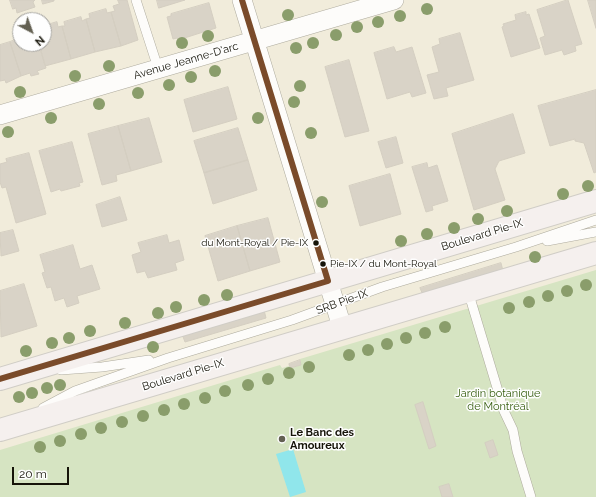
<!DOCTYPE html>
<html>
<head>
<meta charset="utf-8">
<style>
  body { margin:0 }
  #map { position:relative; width:596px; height:497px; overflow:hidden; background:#f1ecdb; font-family:Raleway,sans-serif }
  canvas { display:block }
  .north { position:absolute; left:12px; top:12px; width:40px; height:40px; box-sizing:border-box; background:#fefefe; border:1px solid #a1a09c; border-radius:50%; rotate:139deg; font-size:11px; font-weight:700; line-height:16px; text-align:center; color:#161409 }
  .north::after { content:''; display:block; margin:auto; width:14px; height:18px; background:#636052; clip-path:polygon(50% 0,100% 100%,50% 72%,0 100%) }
  .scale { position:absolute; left:12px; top:467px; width:57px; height:18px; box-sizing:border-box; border:2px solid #161409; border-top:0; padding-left:5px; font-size:12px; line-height:14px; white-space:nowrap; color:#161409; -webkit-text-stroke:3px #fefefe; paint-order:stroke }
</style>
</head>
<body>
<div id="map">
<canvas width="596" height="497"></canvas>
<div class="north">N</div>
<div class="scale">20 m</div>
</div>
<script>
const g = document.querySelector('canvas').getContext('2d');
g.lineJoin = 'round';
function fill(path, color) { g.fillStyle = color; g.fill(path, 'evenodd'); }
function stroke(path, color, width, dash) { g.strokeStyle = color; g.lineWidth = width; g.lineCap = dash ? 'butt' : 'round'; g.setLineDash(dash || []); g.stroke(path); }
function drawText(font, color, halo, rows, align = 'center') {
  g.font = font + ' Raleway,sans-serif'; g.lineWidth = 3; g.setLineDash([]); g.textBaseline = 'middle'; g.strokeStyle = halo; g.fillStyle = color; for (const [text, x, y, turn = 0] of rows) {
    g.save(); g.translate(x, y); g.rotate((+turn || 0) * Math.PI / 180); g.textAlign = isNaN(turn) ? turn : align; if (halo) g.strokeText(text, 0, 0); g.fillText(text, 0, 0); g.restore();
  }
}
const green = new Path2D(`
  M596,270V497H0V450L280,365L282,368L289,366L291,368L301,365L300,359Z`);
const water = new Path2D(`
  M293,449L306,492L290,497L276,454Z`);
const building = new Path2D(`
  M10,0H35L33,2L35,7L17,13L16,8L13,9Z
  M42,0H54V1L43,4Z
  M118,0H127L138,40L121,46L111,12L115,11L113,6L119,4Z
  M157,0H185L159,8Z
  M568,0L582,44L575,46L576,51L564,55L562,50L545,55L540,38L545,36L537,10Z
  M588,0H596V28Z
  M209,3L216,28L178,40L177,38L173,39L167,17L171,16V14Z
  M106,9L107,13L111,12L121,46L95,52L86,19L90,18L89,14Z
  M526,12V15L529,14L540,48L511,57L502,27L504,26L503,24L516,20L515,15Z
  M81,17L82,21L86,19L95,52L71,59L62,26H65L64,22Z
  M57,22L58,27L62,26L71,59L45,66L39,44H44V26Z
  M460,33L474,80L446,88L448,96L434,99L427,75L439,72L432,47L440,44L439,39Z
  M20,38V44H39L46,68L37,71L39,74L31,76L30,73L21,76L10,42Z
  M10,42L21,76L6,83L5,80L0,81V45Z
  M394,47L396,52L412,47L426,93L412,97L410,92L387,99L374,53Z
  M349,60L369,131L345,137L325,67Z
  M228,87L237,119L193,132L184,100Z
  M596,90V172L594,173L584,143L575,141V139L550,146L538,106Z
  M513,114L525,153L499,161L495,169L505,200L474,210L452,134Z
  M149,118L162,162L131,171L118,126Z
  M118,126L131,171L116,175L117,181L102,185L88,134Z
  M238,128L248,160L204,173L194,141Z
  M396,137L403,163L386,168L378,142Z
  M72,142L83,182L79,183L80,186L61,191L60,189L51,192L39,151Z
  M29,153L46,214L16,223L6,187L2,188L0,182V164L7,162L6,159Z
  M248,160L257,190L213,204L204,173Z
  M427,163L428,168L437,165L448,201L432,206L433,210L426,212L412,167Z
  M390,174L401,214L360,226L349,186Z
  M120,197L127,220L102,227L96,205Z
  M268,218L280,262L250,271L237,226Z
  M237,226L250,271L218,281L205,236Z
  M13,230L19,251L1,256L0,233Z
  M167,235L169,243L179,240L184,260L175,263L177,270L148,278L145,271L137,273L132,255L141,252L138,243Z
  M73,245L80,269L92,265L100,289L77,296L79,303L67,307L64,298L55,301L51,287L47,288L42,273L45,272L40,255Z
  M501,263L503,271L423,295L420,288Z
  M24,284L37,326L1,337L0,291Z
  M264,310L266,318L185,342L182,334Z
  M300,360L301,365L290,368L289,364Z
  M423,402L436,446L429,449L415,405Z
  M493,440L498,455L490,458L485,443Z
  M449,484L453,497H442L439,487Z`);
const lane = new Path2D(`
  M136,0L158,68
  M547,241L596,232
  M468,291L504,411L513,430L517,451L531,497
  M61,370L102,367L149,360
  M43,408L75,391L168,358L292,320L382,287L516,247L596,220`);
const street = new Path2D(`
  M242,0L342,327
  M0,115L394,0`);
const primary = new Path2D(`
  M0,379L596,201
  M0,430L596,253`);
const bus1 = new Path2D(`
  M0,379L328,281L242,0`);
const trees = [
  [427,9],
  [288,15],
  [400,16],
  [378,22],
  [357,27],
  [336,35],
  [208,36],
  [182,43],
  [313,43],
  [296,48],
  [109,66],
  [215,71],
  [75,76],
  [191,77],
  [169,85],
  [300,86],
  [20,92],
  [138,93],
  [294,102],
  [99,104],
  [51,118],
  [258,118],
  [8,132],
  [311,133],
  [588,186],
  [563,194],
  [322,202],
  [507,211],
  [478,219],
  [454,228],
  [427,234],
  [401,241],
  [535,257],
  [586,285],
  [567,291],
  [227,295],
  [548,296],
  [204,300],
  [529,302],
  [176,307],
  [509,308],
  [158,313],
  [125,323],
  [445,327],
  [90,331],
  [425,333],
  [69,338],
  [406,338],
  [52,343],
  [387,344],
  [153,347],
  [368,350],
  [26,351],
  [349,355],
  [309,367],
  [289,373],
  [268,379],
  [60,385],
  [248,385],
  [47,388],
  [225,391],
  [32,393],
  [19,397],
  [205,398],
  [184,404],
  [164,410],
  [143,416],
  [122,422],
  [101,428],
  [81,434],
  [60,441],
  [40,447]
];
const markers = [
  [316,243,3.5,"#161409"],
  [323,264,3.5,"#161409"],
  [282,439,4,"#636052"]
];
const busNames = [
  ["du Mont-Royal / Pie-IX",308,243],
  ["Pie-IX / du Mont-Royal",330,264,"left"]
];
const streetNames = [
  ["Avenue Jeanne-D'arc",186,61,-16],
  ["Boulevard Pie-IX",482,235,-17],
  ["SRB Pie-IX",342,302,-20],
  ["Boulevard Pie-IX",183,375,-17]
];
const parkNames = [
  ["Jardin botanique",498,394],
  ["de Montréal",498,407]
];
const poiNames = [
  ["Le Banc des",290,433],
  ["Amoureux",290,446]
];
fill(green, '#d6e4c2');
fill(water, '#90e6eb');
fill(building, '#d9d3c7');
stroke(building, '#d4cec1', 1);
stroke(lane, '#aeab9e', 10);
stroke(street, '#aeab9e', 20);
stroke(primary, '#d0cdc6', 24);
stroke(lane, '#fdfcfa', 9);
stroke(street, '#fdfcfa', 19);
stroke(primary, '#f5f0ee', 22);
stroke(bus1, '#7a4b2a', 6);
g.fillStyle = '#8a9d6b';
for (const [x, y] of trees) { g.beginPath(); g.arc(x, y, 6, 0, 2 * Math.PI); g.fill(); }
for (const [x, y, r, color] of markers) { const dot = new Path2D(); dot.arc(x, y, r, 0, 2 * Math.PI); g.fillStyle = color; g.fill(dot); stroke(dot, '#fefefe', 1.5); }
drawText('10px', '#161409', '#fefefe', busNames, 'right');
drawText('11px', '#161409', '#fefefe', streetNames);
drawText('11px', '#355d0f', '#fefefe', parkNames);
drawText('bold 11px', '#161409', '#fefefe', poiNames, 'left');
</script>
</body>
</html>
